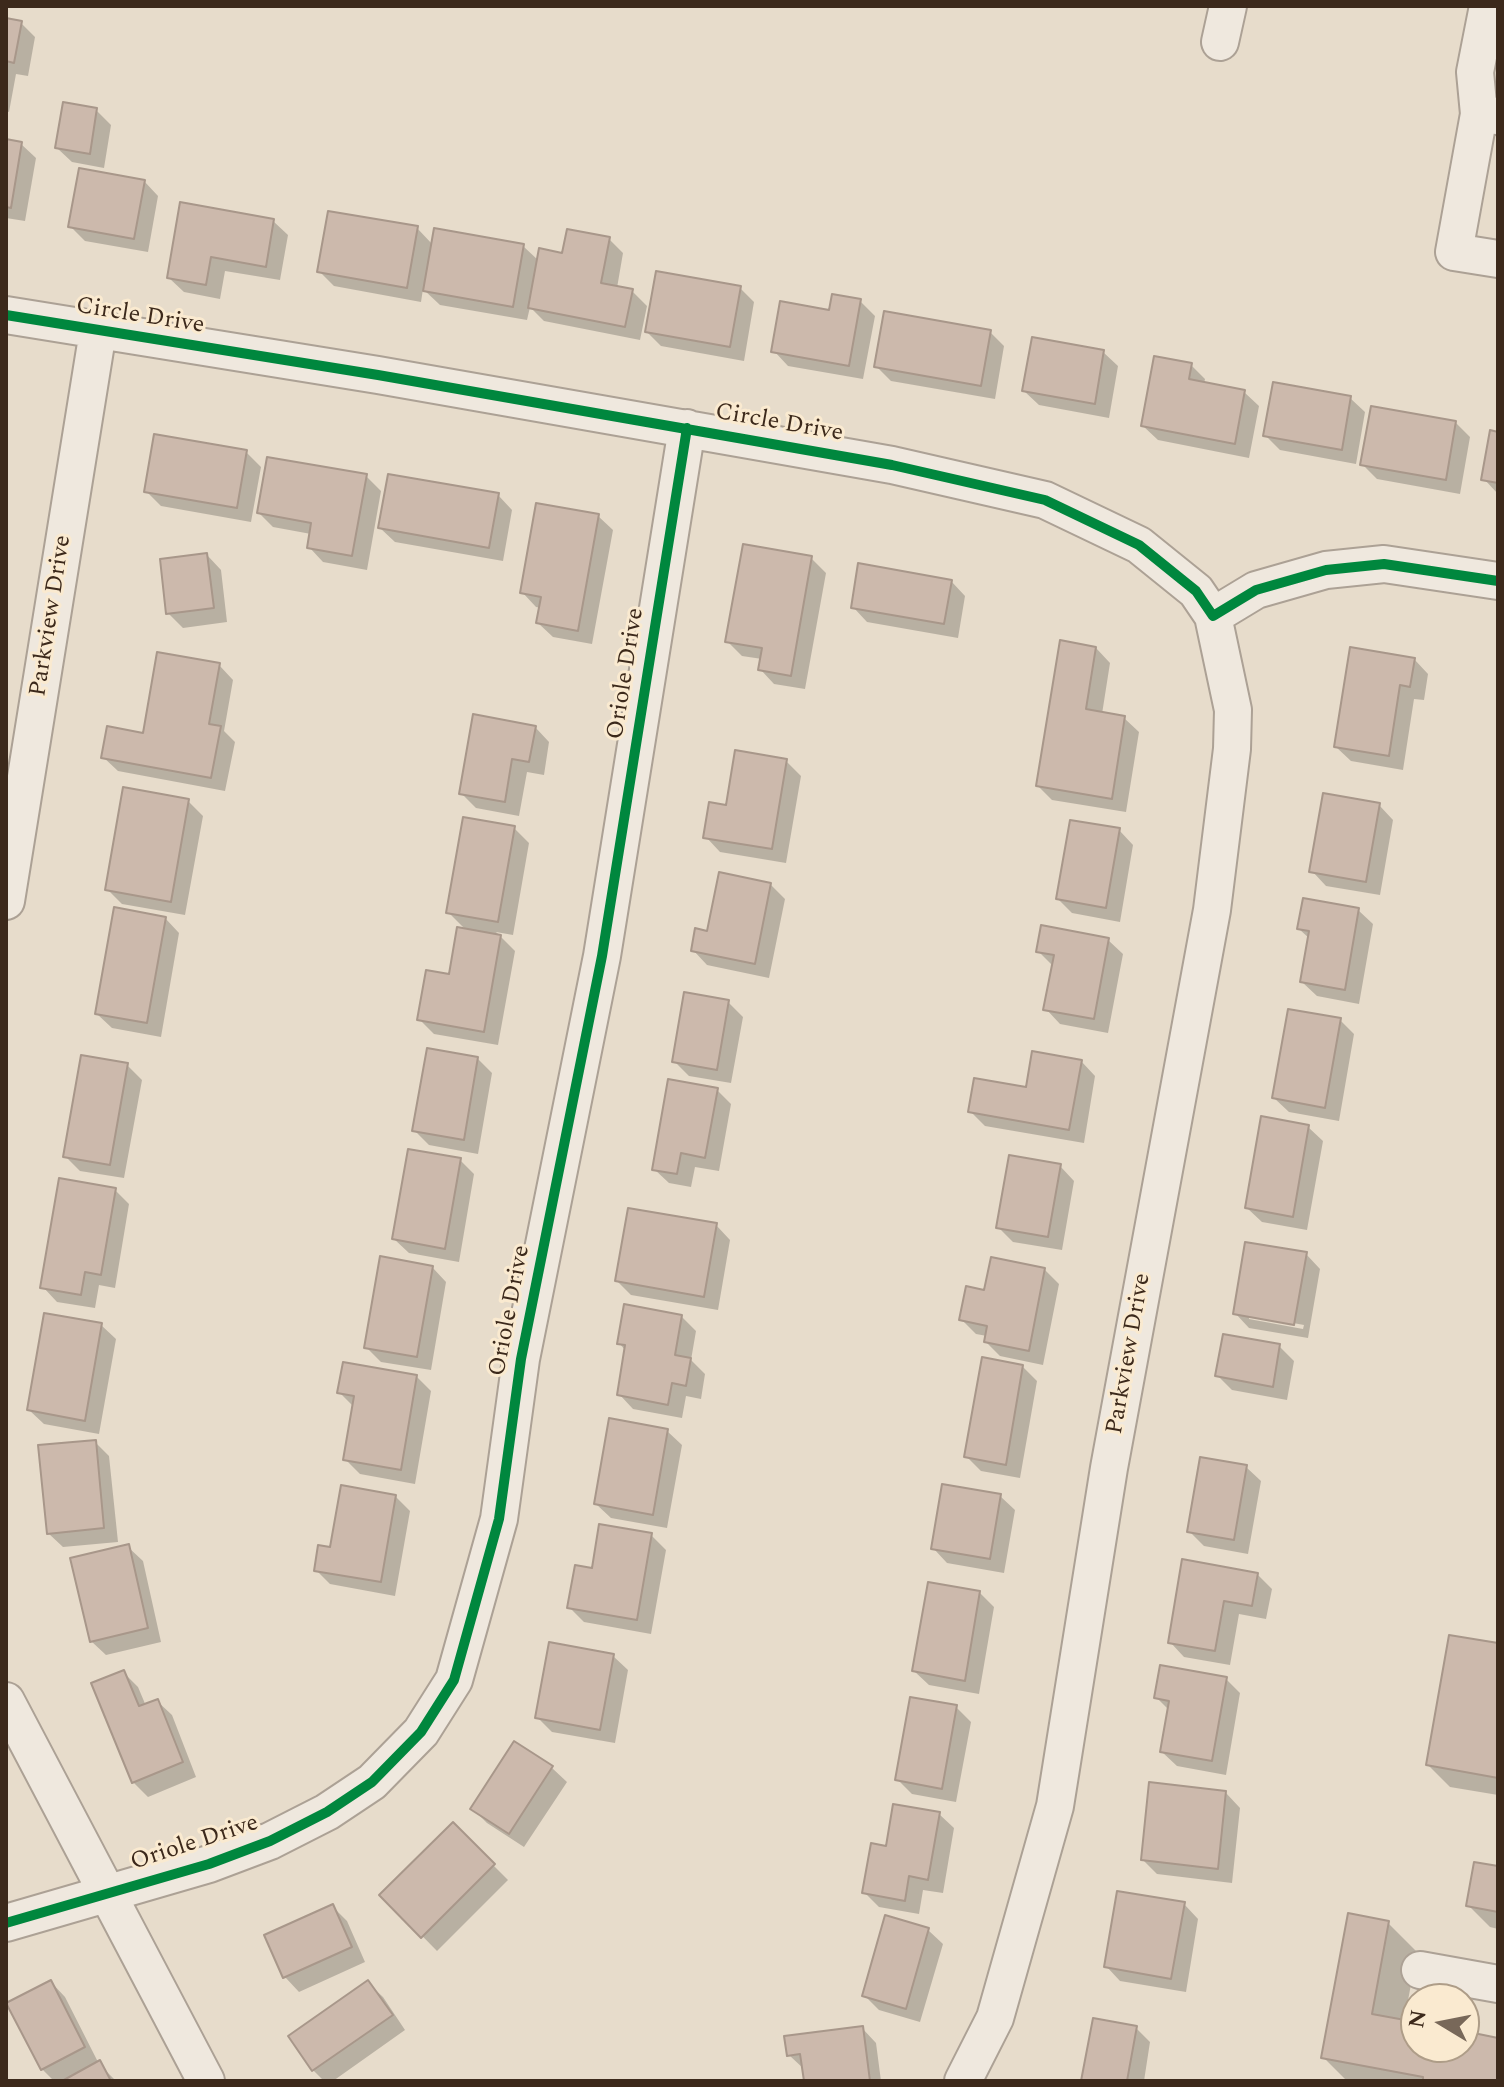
<!DOCTYPE html>
<html>
<head>
<meta charset="utf-8">
<style>
  body { margin:0 }
  #map { position:relative; width:1504px; height:2087px; overflow:hidden; background:#e7dccb; font-family:Spectral,serif }
  canvas { display:block }
  .frame { position:absolute; inset:0; border:8px solid #3c291b; pointer-events:none }
  .north { position:absolute; left:1400px; top:1983px; width:80px; height:80px; box-sizing:border-box; background:#faead0; border:2px solid #ae9d88; border-radius:50%; rotate:280deg; font-size:22px; font-weight:700; line-height:32px; text-align:center; color:#3c291b }
  .north::after { content:''; display:block; margin:auto; width:28px; height:36px; background:#786859; clip-path:polygon(50% 0,100% 100%,50% 72%,0 100%) }
</style>
</head>
<body>
<div id="map">
<canvas width="1504" height="2087"></canvas>
<div class="frame"></div>
<div class="north">N</div>
</div>
<script>
const g = document.querySelector('canvas').getContext('2d');
g.lineJoin = 'round';
function fill(path, color) { g.fillStyle = color; g.fill(path, 'evenodd'); }
function stroke(path, color, width, dash) { g.strokeStyle = color; g.lineWidth = width; g.lineCap = dash ? 'butt' : 'round'; g.setLineDash(dash || []); g.stroke(path); }
function drawText(font, color, halo, rows, align = 'center') {
  g.font = font + ' Spectral,serif'; g.lineWidth = 6; g.setLineDash([]); g.textBaseline = 'middle'; g.strokeStyle = halo; g.fillStyle = color; for (const [text, x, y, turn = 0] of rows) {
    g.save(); g.translate(x, y); g.rotate((+turn || 0) * Math.PI / 180); g.textAlign = isNaN(turn) ? turn : align; if (halo) g.strokeText(text, 0, 0); g.fillText(text, 0, 0); g.restore();
  }
}
const shadow = new Path2D(`
  M6,20L21,23L35,37L28,76L16,74L9,112L6,111Z
  M96,110L111,125L104,168L72,162L57,148Z
  M6,141L21,144L36,158L25,221L6,218Z
  M144,181L158,196L148,252L85,241L70,226Z
  M273,221L288,235L280,280L225,271L220,299L184,292L169,278Z
  M417,228L433,245L523,246L539,261L609,239L623,253L617,288L632,291L647,306L640,340L544,321L530,307L527,320L440,305L423,289L421,302L334,286L320,272Z
  M740,288L754,302L744,361L661,346L647,332Z
  M860,301L875,316L863,379L788,366L774,351L830,312Z
  M990,332L1004,346L995,399L891,381L876,366Z
  M1103,352L1118,366L1109,418L1039,405L1024,391Z
  M1191,365L1205,379L1204,384L1244,392L1259,406L1249,458L1158,440L1143,426Z
  M1350,398L1365,412L1356,464L1280,450L1265,435Z
  M1455,422L1470,437L1460,494L1377,479L1362,464Z
  M1498,434V494L1484,479Z
  M246,452L261,467L251,522L161,506L146,491Z
  M366,476L381,491L367,570L323,562L309,547L311,534L273,527L259,513Z
  M498,495L512,510L503,561L395,542L380,528Z
  M598,516L613,530L592,644L553,637L538,623L541,608L536,607L522,592Z
  M207,555L221,570L227,622L183,628L168,613Z
  M811,558L826,573L805,689L774,684L760,669L762,659L742,656L727,641Z
  M951,581L965,596L958,638L867,622L853,607Z
  M1096,648L1110,663L1102,714L1124,718L1139,732L1126,812L1052,800L1038,786Z
  M1414,659L1428,674L1424,700L1414,699L1403,770L1351,761L1336,747Z
  M219,665L233,680L224,731L235,742L225,791L118,771L103,757L144,735Z
  M535,727L549,742L544,775L527,772L519,816L476,808L461,793Z
  M786,761L801,776L786,863L720,852L706,837Z
  M188,801L203,816L185,915L122,904L107,889Z
  M1379,805L1393,820L1380,895L1326,886L1312,871Z
  M514,828L529,843L513,935L496,932L515,951L498,1045L434,1034L419,1019L450,977L467,931L448,912Z
  M1119,830L1133,845L1120,922L1072,913L1058,899Z
  M770,884L785,899L769,978L707,965L693,950L708,933Z
  M1358,910L1373,924L1359,1004L1317,996L1302,982L1310,939L1299,929Z
  M165,918L179,933L161,1037L112,1028L97,1014Z
  M1108,940L1123,954L1108,1033L1060,1024L1046,1009L1054,967L1038,951Z
  M728,1002L743,1017L731,1083L689,1076L674,1061Z
  M1340,1020L1354,1034L1339,1121L1289,1112L1274,1098Z
  M478,1059L492,1073L478,1154L429,1145L414,1130Z
  M1081,1061L1095,1076L1084,1143L985,1126L970,1111L1027,1090Z
  M127,1065L142,1080L124,1178L80,1171L65,1156Z
  M717,1090L731,1104L719,1171L695,1167L691,1187L669,1183L654,1169Z
  M1308,1127L1323,1141L1307,1230L1262,1222L1247,1208Z
  M460,1160L474,1174L459,1262L409,1253L394,1239Z
  M1060,1166L1074,1181L1062,1250L1013,1242L998,1227Z
  M115,1190L129,1204L115,1288L99,1285L95,1308L57,1302L43,1287Z
  M716,1225L730,1240L718,1310L631,1295L617,1281Z
  M1306,1254L1320,1269L1308,1338L1249,1328L1235,1313ZM1249,1315L1304,1325L1303,1329L1249,1319Z
  M432,1267L446,1282L431,1370L381,1362L366,1347Z
  M1044,1269L1059,1284L1043,1365L1000,1356L986,1342L987,1336L976,1334L961,1319L986,1292Z
  M682,1317L696,1331L691,1360L705,1374L701,1399L686,1396L682,1418L633,1409L619,1394L626,1351L619,1343Z
  M101,1325L116,1339L99,1434L44,1424L29,1410Z
  M1279,1346L1294,1361L1287,1400L1232,1390L1217,1375Z
  M1022,1366L1037,1381L1020,1478L981,1471L967,1457Z
  M417,1377L431,1391L415,1484L360,1474L345,1459L354,1407L339,1392Z
  M667,1431L682,1445L667,1528L611,1518L596,1504Z
  M95,1442L109,1456L118,1542L63,1547L48,1533Z
  M1246,1467L1261,1481L1248,1554L1204,1546L1189,1531Z
  M395,1496L410,1511L395,1596L330,1584L316,1570L332,1550Z
  M1000,1496L1015,1510L1004,1573L947,1563L933,1548Z
  M651,1535L666,1550L651,1634L584,1622L569,1607L593,1571Z
  M128,1547L143,1561L161,1642L106,1655L91,1641Z
  M1257,1574L1272,1589L1266,1619L1239,1614L1230,1665L1184,1657L1170,1642Z
  M980,1593L994,1607L979,1694L929,1685L914,1671Z
  M1498,1645V1795L1450,1787L1428,1765Z
  M613,1656L628,1670L615,1743L552,1732L538,1718Z
  M123,1672L138,1687L146,1706L157,1701L172,1715L196,1777L148,1797L133,1782Z
  M1226,1679L1240,1693L1226,1775L1177,1766L1162,1752L1170,1711L1156,1697Z
  M956,1707L971,1722L956,1802L912,1794L898,1780Z
  M515,1743L552,1768L567,1782L524,1847L487,1823L473,1809Z
  M1226,1793L1240,1808L1232,1883L1157,1874L1143,1860Z
  M939,1814L954,1828L943,1893L923,1890L919,1914L879,1907L864,1892L888,1848Z
  M453,1825L508,1880L437,1951L382,1895Z
  M1498,1868V1929L1490,1927L1468,1905Z
  M1184,1904L1198,1919L1186,1992L1120,1981L1106,1966Z
  M332,1906L347,1921L365,1962L299,1992L285,1977L266,1936Z
  M1388,1923L1417,1952L1404,2022L1416,2024V2047H1464V2033L1498,2040V2081H1347L1323,2057Z
  M928,1930L943,1944L920,2022L879,2010L864,1995Z
  M51,1982L65,1997L99,2064L116,2081H54L42,2069Z
  M368,1983L383,1997L405,2030L333,2081H324L313,2070Z
  M862,2028L876,2043L881,2081H806L805,2070L789,2055Z
  M1136,2028L1150,2042L1144,2081H1083Z`);
const building = new Path2D(`
  M6,18L22,21L14,63L6,61Z
  M63,102L97,108L90,154L55,148Z
  M6,139L22,142L11,208L6,207Z
  M79,168L145,180L134,239L68,227Z
  M180,202L274,219L266,267L211,257L206,285L167,278Z
  M328,211L418,226L407,288L317,272Z
  M434,228L524,244L513,307L423,291Z
  M567,229L610,237L601,283L633,289L625,327L528,308L539,248L562,253Z
  M656,271L741,286L730,347L645,332Z
  M832,294L861,299L849,366L771,352L780,301L829,310Z
  M884,311L991,330L981,386L874,367Z
  M1032,337L1104,350L1095,404L1022,391Z
  M1154,356L1192,363L1189,379L1245,390L1235,444L1141,426Z
  M1273,382L1351,396L1342,450L1263,436Z
  M1371,406L1456,421L1446,480L1360,465Z
  M1490,430L1498,432V483L1481,480Z
  M154,434L247,450L237,508L144,492Z
  M267,457L367,474L352,556L307,548L311,523L257,513Z
  M388,474L499,493L489,548L378,528Z
  M536,503L599,514L578,631L536,623L541,597L520,593Z
  M743,544L812,556L791,676L758,670L762,648L725,642Z
  M207,553L214,608L166,614L160,559Z
  M858,563L952,580L944,624L851,608Z
  M1060,640L1096,647L1086,709L1125,716L1112,799L1036,786Z
  M1350,647L1415,658L1410,687L1400,685L1389,756L1334,747Z
  M157,652L220,663L209,724L221,726L211,778L101,758L107,726L143,733Z
  M473,714L536,726L529,762L512,759L505,802L459,794Z
  M735,750L787,759L772,849L703,838L709,802L726,805Z
  M123,787L189,799L171,902L105,890Z
  M1323,793L1380,803L1366,882L1309,872Z
  M463,817L515,826L498,922L446,913Z
  M1070,820L1120,828L1106,908L1056,899Z
  M719,872L771,883L755,964L691,951L695,928L707,931Z
  M1303,898L1359,908L1345,990L1300,982L1309,931L1297,929Z
  M114,907L166,917L147,1023L95,1014Z
  M1041,925L1109,938L1094,1019L1043,1010L1054,955L1036,952Z
  M457,927L501,935L484,1032L417,1020L426,970L449,974Z
  M684,992L729,1000L717,1070L672,1062Z
  M1288,1009L1341,1018L1325,1108L1272,1098Z
  M427,1048L478,1057L464,1140L412,1131Z
  M1032,1051L1082,1060L1069,1130L968,1112L974,1078L1026,1087Z
  M81,1055L128,1063L110,1165L63,1157Z
  M668,1079L718,1088L705,1158L681,1153L677,1174L652,1170Z
  M1261,1116L1309,1125L1293,1217L1245,1208Z
  M408,1149L461,1158L445,1249L392,1239Z
  M1009,1155L1061,1164L1048,1237L996,1228Z
  M59,1178L116,1188L101,1275L85,1272L81,1295L40,1288Z
  M628,1208L717,1223L704,1297L615,1281Z
  M1245,1242L1307,1252L1294,1325L1233,1314Z
  M380,1256L433,1266L417,1357L364,1348Z
  M991,1257L1045,1268L1029,1351L984,1342L987,1326L959,1320L966,1286L984,1290Z
  M624,1304L682,1315L675,1355L691,1358L686,1386L672,1383L668,1405L617,1395L625,1345L617,1344Z
  M44,1313L102,1323L85,1421L27,1410Z
  M1223,1334L1280,1344L1273,1387L1215,1376Z
  M982,1357L1023,1365L1006,1465L964,1457Z
  M343,1362L417,1375L401,1470L343,1460L354,1396L337,1393Z
  M609,1418L668,1429L653,1515L594,1504Z
  M96,1440L104,1528L47,1534L38,1445Z
  M1200,1457L1247,1465L1234,1540L1187,1532Z
  M942,1484L1001,1494L990,1559L931,1549Z
  M341,1485L396,1495L381,1582L314,1571L318,1545L330,1547Z
  M599,1524L652,1533L637,1620L567,1608L575,1565L592,1568Z
  M129,1544L148,1628L90,1642L70,1558Z
  M1182,1559L1258,1573L1252,1606L1224,1601L1215,1651L1168,1643Z
  M928,1582L980,1591L965,1681L912,1671Z
  M1449,1635L1498,1643V1778L1426,1765Z
  M549,1642L614,1654L600,1730L535,1718Z
  M1160,1665L1227,1677L1212,1761L1160,1752L1169,1701L1154,1698Z
  M124,1670L139,1706L158,1699L183,1762L132,1783L91,1683Z
  M910,1697L957,1705L942,1789L895,1780Z
  M514,1741L553,1766L509,1834L470,1809Z
  M1149,1782L1226,1791L1218,1869L1141,1860Z
  M893,1804L940,1812L928,1880L909,1876L905,1901L862,1893L871,1843L886,1846Z
  M453,1822L495,1864L421,1938L379,1895Z
  M1474,1862L1498,1866V1912L1466,1906Z
  M1117,1891L1185,1902L1171,1979L1104,1967Z
  M333,1904L352,1947L283,1978L264,1935Z
  M1348,1913L1389,1921L1372,2014L1416,2022V2047H1464V2031L1498,2038V2081H1423V2077L1321,2058Z
  M885,1915L929,1928L906,2009L862,1996Z
  M51,1980L85,2047L41,2070L6,2003Z
  M368,1980L393,2015L312,2071L288,2036Z
  M1093,2018L1137,2026L1127,2081H1081Z
  M863,2026L870,2081H804L800,2054L787,2056L784,2036Z
  M100,2060L111,2081H62Z`);
const minor = new Path2D(`
  M1220,42L1228,6
  M1479,114L1475,72L1488,6
  M1498,116L1479,114L1454,252L1498,259
  M6,315L378,375L892,465L1045,500L1139,545L1196,591L1213,616L1256,590L1326,570L1384,564L1498,581
  M6,901L98,331
  M6,1701L206,2081
  M6,1923L209,1864L270,1841L327,1812L372,1782L421,1732L454,1680L499,1519L521,1359L602,956L687,428
  M1420,1970L1498,1984
  M963,2081L995,2018L1055,1806L1109,1468L1212,910L1232,749L1233,710L1213,616`);
const cycleway = new Path2D(`
  M6,315L378,375L892,465L1045,500L1139,545L1196,591L1213,616L1256,590L1326,570L1384,564L1498,581
  M6,1923L209,1864L270,1841L327,1812L372,1782L421,1732L454,1680L499,1519L521,1359L602,956L687,428`);
const streetNames = [
  ["Circle Drive",140,317,9],
  ["Circle Drive",779,424,10],
  ["Parkview Drive",52,616,-81],
  ["Oriole Drive",627,674,-81],
  ["Oriole Drive",511,1311,-79],
  ["Parkview Drive",1130,1354,-80],
  ["Oriole Drive",195,1844,-18]
];
fill(shadow, '#0003');
fill(building, '#ccb9ac');
stroke(building, '#a8978a', 2);
stroke(minor, '#aca195', 40);
stroke(minor, '#efe8de', 36);
stroke(cycleway, '#00873e', 10);
drawText('24px', '#3c291b', '#faead0', streetNames);
</script>
</body>
</html>
